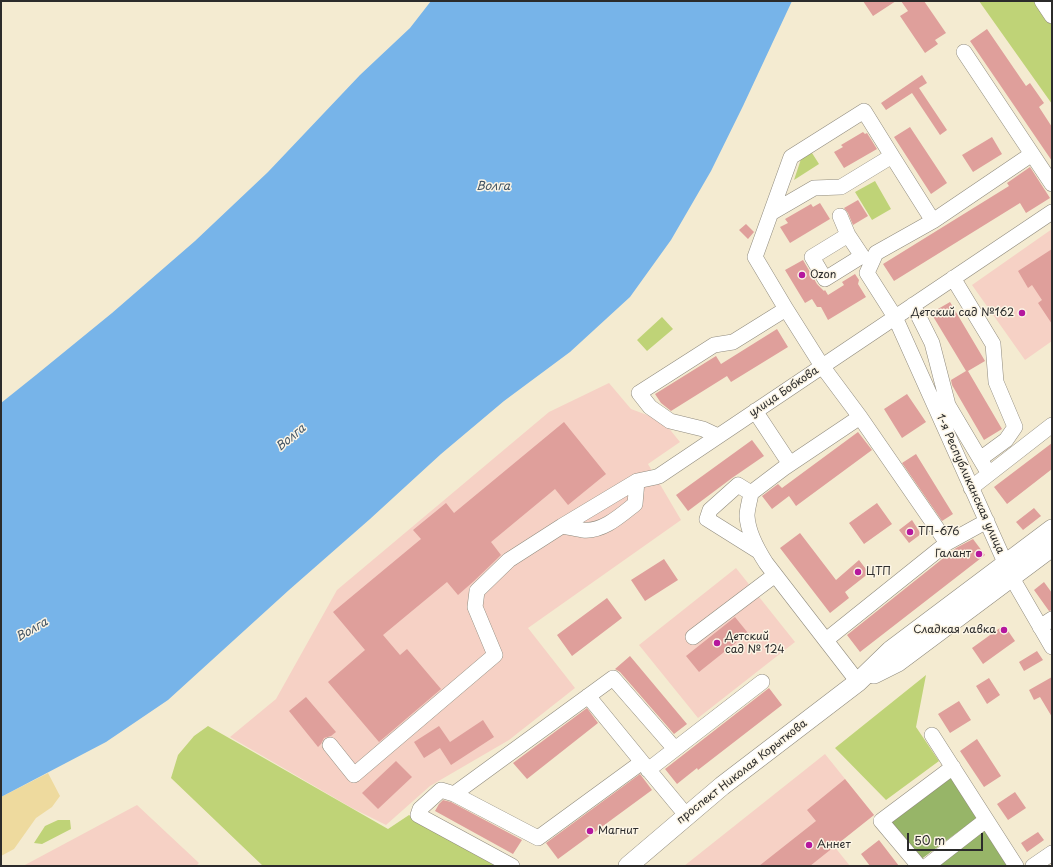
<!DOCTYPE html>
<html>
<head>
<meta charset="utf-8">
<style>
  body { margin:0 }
  #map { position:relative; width:1053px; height:867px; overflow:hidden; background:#f4ebd1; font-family:"Playpen Sans",sans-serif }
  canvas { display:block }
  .frame { position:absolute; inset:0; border:2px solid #2b2b2b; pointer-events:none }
  .scale { position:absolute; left:907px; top:833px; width:76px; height:18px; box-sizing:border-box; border:2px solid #2b2b2b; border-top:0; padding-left:5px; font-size:12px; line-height:14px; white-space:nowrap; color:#2b2b2b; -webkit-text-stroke:3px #fcf5e5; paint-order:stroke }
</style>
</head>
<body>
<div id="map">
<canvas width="1053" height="867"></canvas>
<div class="frame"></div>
<div class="scale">50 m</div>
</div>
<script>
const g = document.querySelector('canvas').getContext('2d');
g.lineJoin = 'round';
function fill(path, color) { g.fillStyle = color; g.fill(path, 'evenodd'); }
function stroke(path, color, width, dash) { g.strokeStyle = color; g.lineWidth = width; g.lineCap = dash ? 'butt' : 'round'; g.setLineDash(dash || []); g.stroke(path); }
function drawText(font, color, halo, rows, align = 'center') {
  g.font = font + ' "Playpen Sans",sans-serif'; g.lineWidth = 3; g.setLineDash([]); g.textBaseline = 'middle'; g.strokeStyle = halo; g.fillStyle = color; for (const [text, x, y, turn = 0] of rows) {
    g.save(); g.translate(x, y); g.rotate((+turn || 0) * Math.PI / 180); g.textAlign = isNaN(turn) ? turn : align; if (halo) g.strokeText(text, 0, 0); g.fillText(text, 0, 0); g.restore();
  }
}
const built = new Path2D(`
  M1052,229V341L1025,360L972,285Z
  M609,383L631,409L663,421L680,442L648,464L681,520L528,628L575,688L509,740L430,786L386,825L352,808L230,737L276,699L337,590L549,412Z
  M736,568L795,642L698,718L639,645Z
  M825,754L874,815L834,846L850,866H684Z
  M137,805L199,863L196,866H23Z`);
const green = new Path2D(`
  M979,1H1042L1052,16V104Z
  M812,153L819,164L794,180L801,159Z
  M875,181L891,209L872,220L855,192Z
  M662,317L673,329L647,351L637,340Z
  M926,675L916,727L939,761L886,800L835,748Z
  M208,726L388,829L409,815L499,866H263L171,778L178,755L194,736Z
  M58,820H70L71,829L42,844L34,843L45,826Z`);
const forest = new Path2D(`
  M950,776L977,818L920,860L889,823Z
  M984,830L1008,866H939Z`);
const sand = new Path2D(`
  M48,773L60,796L52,807L36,818L14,849L1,856V797Z`);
const water = new Path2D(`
  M431,1H792L743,106L711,171L671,240L630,297L570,352L504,401L441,454L370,519L289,590L168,700L106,742L1,797V403L36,375L112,313L195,241L268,172L360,75L410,28Z`);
const building = new Path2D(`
  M863,1H896L873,16Z
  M901,1H924L946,33L935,40L938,44L925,53L900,16L908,11Z
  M987,29L1026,86L1030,83L1044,103L1039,107L1052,127V161L970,41Z
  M922,75L927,83L919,88L947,130L940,135L912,93L886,110L881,103Z
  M910,127L947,183L931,194L894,137Z
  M863,132L865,134L867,133L877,149L844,168L834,152L843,147L841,145Z
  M992,137L1002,154L973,172L962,155Z
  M1030,167L1050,198L1026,213L1020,203L894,281L883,264L1009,186L1007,183Z
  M858,200L868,216L853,225L848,213L844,208Z
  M820,203L830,219L790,243L780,227L788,223L785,219L811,204L813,207Z
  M746,224L754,232L748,239L739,230Z
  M1052,249V324L1038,303L1042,300L1032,285L1028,288L1018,271Z
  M803,260L817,284L824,291L825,290L828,295L844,285L842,282L855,274L859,280L858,284L866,297L828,320L821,307H817L812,299L805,303L785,270Z
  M950,302L985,361L968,371L1002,429L984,440L952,385L951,380L966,371L931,313Z
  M777,329L788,347L731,382L727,376L671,411L661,403L655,394L716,356L721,364Z
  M907,394L926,422L902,438L884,409Z
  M564,422L606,474L568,505L555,489L491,542L501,555L474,581L458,595L447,582L383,635L400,655L407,649L441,689L379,742L328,682L365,650L333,612L421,539L413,530L446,503L454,513Z
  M858,432L872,450L796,506L789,496L772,509L762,496L778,484L782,488Z
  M752,440L764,456L732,478L688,511L676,495Z
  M1052,443V469L1007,504L994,487Z
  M916,454L953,514L942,521L902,463Z
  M877,503L892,524L864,544L849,523Z
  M1034,508L1041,516L1023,530L1016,522Z
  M912,520L921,534L909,543L899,530Z
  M800,533L836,580L859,560L869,573L845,592L849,598L830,613L780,548Z
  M973,539L985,555L860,652L847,635L956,548Z
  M664,559L678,580L645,601L631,580Z
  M1044,582L1052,593V610L1049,611L1034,590Z
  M607,598L622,618L572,656L557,635Z
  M735,617L748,633L699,672L686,656Z
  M1004,625L1015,641L983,664L972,648Z
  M1037,651L1043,660L1024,671L1019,662Z
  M630,656L687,724L674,734L620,672L615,669Z
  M1052,677V717L1040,697L1034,700L1029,690Z
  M989,678L1000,695L987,704L976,686Z
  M769,688L782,705L698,770L697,768L677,784L665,769Z
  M306,697L336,732L331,736L324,738L321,744L318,747L289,711Z
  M959,701L971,720L950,733L938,714Z
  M587,708L598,723L527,779L513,763Z
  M483,720L494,737L451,765L440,748L424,758L414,742L439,726L450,742Z
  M977,739L1001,776L984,787L960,751Z
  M396,761L412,777L378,809L362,793Z
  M640,774L652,790L558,859L546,843Z
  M845,779L874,815L810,866H759L816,821L807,810Z
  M1015,792L1026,808L1008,820L997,804Z
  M443,800L451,802L522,840L513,854L435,811L439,804Z
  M1038,832L1044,840L1027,852L1021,843Z
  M879,840L899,866H870L861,854Z`);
const minor = new Path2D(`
  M1042,1L1052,16
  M964,52L1032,154
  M771,213L814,188L841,187L892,156L933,221L876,253L867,273L895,317L1012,578L1052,647
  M840,216L848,235L862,256L825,279L812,257L848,235
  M933,221L1032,154L1052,184
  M953,278L993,344L996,382L1015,427L1006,440L980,459
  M913,305L932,343L948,405L989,474
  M786,309L755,257L791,157L864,111L892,156
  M755,411L790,464
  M860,417L947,543L987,521
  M718,436L703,429L670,421L650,407L639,393L714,345L733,342L786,309L822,366L860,417L784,468L751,493C750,500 747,509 747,516C748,532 757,549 766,563L858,682
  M971,488L1052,425
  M751,493L738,485L710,510L707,519L758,551
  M562,526C569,527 576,529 583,530C603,532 621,515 635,504L637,481
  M1040,627L1052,619
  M693,637L775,575
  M826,640L947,543
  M588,696L642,762
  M932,735L1016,866
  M330,745L354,775L495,655L475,607L477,591L509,560L562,526L637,481L656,477L659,476L1052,212
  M648,770L762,682
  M454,794L613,678L675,749
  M512,866L418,815L420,809L441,790L454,794L538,838L642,762L686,815
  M919,866L881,821L953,767
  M927,866L986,820
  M1033,866L1052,853`);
const major = new Path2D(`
  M874,674L898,662L1052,547
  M628,866L722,786L858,682L891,650L1052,529`);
const markers = [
  [802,275,4,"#b5179e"],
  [1022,313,4,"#b5179e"],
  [910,532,4,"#b5179e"],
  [979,554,4,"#b5179e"],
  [858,572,4,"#b5179e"],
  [1004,630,4,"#b5179e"],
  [717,643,4,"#b5179e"],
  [590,831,4,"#b5179e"],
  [809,845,4,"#b5179e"]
];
const poiNames = [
  ["Ozon",810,275],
  ["Детский сад №162",1014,313,"right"],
  ["ТП-676",918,532],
  ["Галант",971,554,"right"],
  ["ЦТП",866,572],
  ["Сладкая лавка",996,630,"right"],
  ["Детский",725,637],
  ["сад № 124",725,650],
  ["Магнит",598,831],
  ["Аннет",817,845]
];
const streetNames = [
  ["улица Бобкова",784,392,-34],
  ["1-я Республиканская улица",970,484,66],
  ["проспект Николая Корыткова",742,772,-38]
];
const waterNames = [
  ["Волга",493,187],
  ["Волга",291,438,-40],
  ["Волга",32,630,-30]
];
fill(built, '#f6d1c5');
fill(green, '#bfd377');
fill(forest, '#97b568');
fill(sand, '#eeda9e');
fill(water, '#77b4e9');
fill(building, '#df9f9b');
stroke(minor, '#908b7e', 16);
stroke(major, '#908b7e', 20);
stroke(minor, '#fff', 15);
stroke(major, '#fff', 19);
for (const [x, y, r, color] of markers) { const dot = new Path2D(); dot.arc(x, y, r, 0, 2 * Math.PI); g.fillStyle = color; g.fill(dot); stroke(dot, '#fcf5e5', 1.5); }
drawText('11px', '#2b2b2b', '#fcf5e5', poiNames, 'left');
drawText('11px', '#2b2b2b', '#fcf5e5', streetNames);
drawText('italic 12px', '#425464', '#fcf5e5', waterNames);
</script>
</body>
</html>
